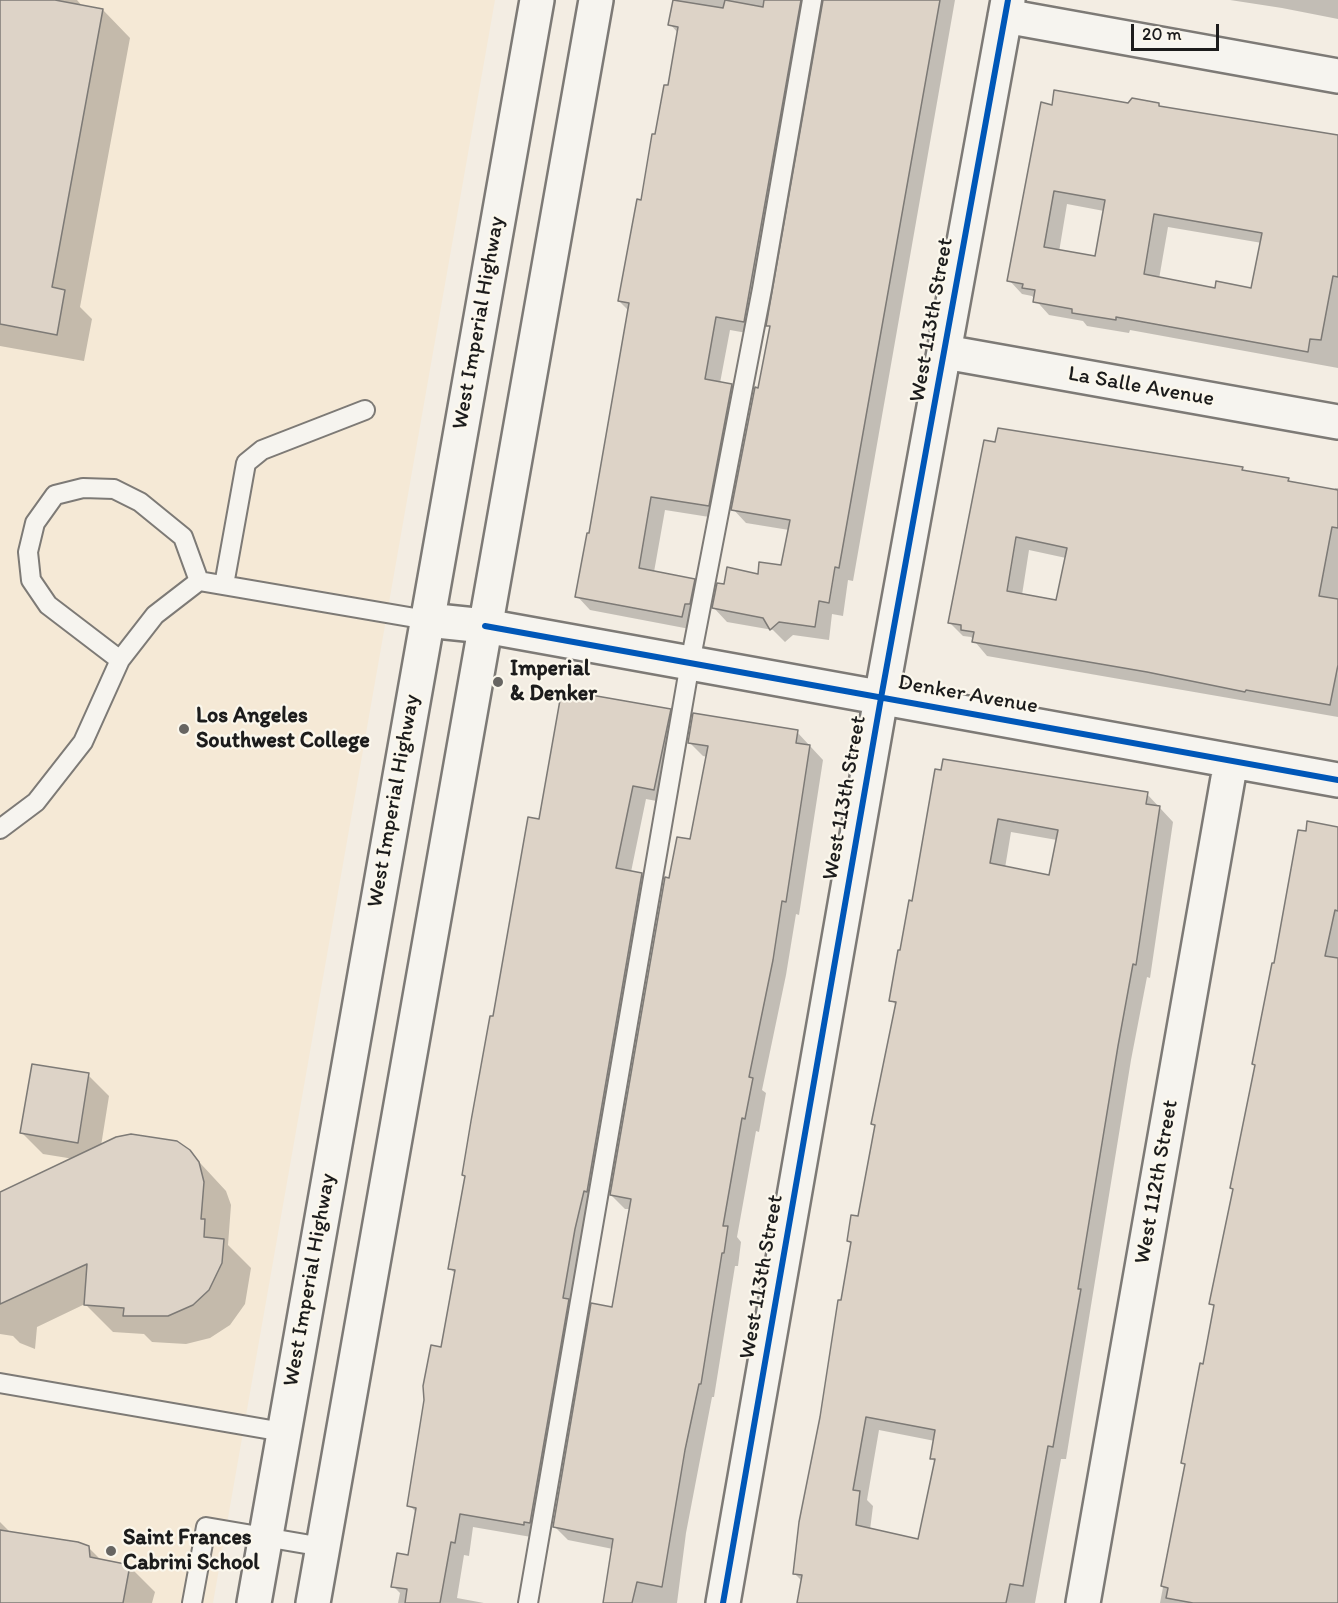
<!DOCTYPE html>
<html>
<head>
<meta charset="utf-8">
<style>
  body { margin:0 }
  #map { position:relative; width:1338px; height:1603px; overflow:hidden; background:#f3ede3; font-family:Itim,sans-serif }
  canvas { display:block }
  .scale { position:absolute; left:1131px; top:24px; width:88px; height:27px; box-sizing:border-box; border:3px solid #1c1c1c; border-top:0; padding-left:8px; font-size:18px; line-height:21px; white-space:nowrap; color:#1c1c1c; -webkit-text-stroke:4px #fbf7ec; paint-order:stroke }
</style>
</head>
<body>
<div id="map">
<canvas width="1338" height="1603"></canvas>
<div class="scale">20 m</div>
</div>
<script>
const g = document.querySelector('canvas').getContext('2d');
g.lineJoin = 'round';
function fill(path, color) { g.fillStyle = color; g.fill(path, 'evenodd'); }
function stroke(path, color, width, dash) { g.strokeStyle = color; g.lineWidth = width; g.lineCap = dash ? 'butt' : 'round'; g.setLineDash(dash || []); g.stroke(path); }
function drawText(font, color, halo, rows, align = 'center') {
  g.font = font + ' Itim,sans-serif'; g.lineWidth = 4.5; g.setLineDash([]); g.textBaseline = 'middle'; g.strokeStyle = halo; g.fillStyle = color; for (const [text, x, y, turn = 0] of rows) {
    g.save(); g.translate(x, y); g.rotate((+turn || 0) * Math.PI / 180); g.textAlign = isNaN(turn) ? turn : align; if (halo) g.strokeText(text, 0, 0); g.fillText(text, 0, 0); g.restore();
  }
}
const built = new Path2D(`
  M0,0H495L213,1603H0Z`);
const shadow = new Path2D(`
  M0,0H77L83,7L103,10L130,38L80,307L92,319L84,361L0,346Z
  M674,0H811L758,335L730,330L720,383L732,385L745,399L722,519L665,510L654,572L694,580L708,594L695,630L590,610L577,596L590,535L629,311L619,301L669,87L678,33L670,24Z
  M840,0H955L853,581L848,580L843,616L832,614L829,640L793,635L785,642L773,630L727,622L714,608L725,586L782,567L789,530L746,523L733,509L771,328L768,325Z
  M1230,0H1338V19L1282,8Z
  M1159,105L1162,108L1338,138V368L1130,330L1129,333L1087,326L1083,321L1049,315L1032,296L1022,294L1009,280L1053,106ZM1067,204L1104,211L1096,258L1059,252ZM1168,227L1262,243L1252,290H1216L1159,279Z
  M985,442L1242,468L1245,472L1288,479L1292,483L1334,491L1335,488H1338V717L987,656L971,637L963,636L949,622ZM1029,550L1066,558L1058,602L1022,595Z
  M670,710L684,724L667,803L646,799L631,872L642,874L656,888L537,1538L473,1527L469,1556L464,1555L457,1598L484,1603H398L400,1593L393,1586L410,1556L417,1513L409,1505L456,1274L450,1269L494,1018L540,821Z
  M797,732L823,760L799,915L796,914L786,975L762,1090L766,1093L759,1132L756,1131L737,1237L741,1242L738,1266H735L714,1397H712L686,1533L677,1603H604L613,1549L568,1540L554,1526L613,1308L630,1209H625L611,1195L670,879L691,841L708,757L703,756L689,742Z
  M936,771L1147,794L1173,822L1150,978L1147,977L1131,1060L1066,1459H1061L1035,1603H799L802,1581L794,1573L852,1245L848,1241L859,1218L876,1127L872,1124L897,1006L891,1000L913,902ZM1011,832L1057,840L1050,877L1005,868ZM879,1430L935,1441L931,1458L935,1462L919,1541L870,1530L873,1506L867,1500Z
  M1338,828V1603H1160L1186,1466L1183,1463L1215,1307L1211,1304L1234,1191L1231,1188L1256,1066L1253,1064L1276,965Z
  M88,1075L109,1096L101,1146L131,1136L177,1142L189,1151L226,1191L231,1205L228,1245L251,1268L245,1304L230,1325L210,1338L186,1344L152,1342L144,1334L113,1332L85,1304L37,1327L35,1349L20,1343L13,1336L0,1334V1194L74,1159L43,1154L22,1133Z
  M0,1522L11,1533L88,1547L102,1561L129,1566L155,1592L152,1603H0Z`);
const building = new Path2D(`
  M0,0H55L103,9L52,287L65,290L57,335L0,324Z
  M673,0L723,8L725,0L763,7L764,0H801L744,322L716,317L705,379L732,384L709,506L651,497L639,568L695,579L690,604H685L682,617L575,597L587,533H589L629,303L618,301L637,199L641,200L652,134H655L664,85H668L678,27L668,25Z
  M823,0H940L839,568L835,567L829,603L819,601L815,627L779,622L770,630L763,618L712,608L717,583L724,584L727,567L758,574L759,562L781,565L790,520L731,510L755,387L758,388L770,326H766Z
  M1054,90L1128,103L1132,98L1159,103V106L1338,135V277L1333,276L1321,340L1310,339L1308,352L1116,317V320L1072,313V309L1033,302L1035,290L1022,288L1023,284L1007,281L1041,102L1052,105ZM1054,191L1105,200L1095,256L1044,247ZM1154,214L1262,233L1251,288L1216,281L1215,288L1144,274Z
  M998,428L1243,467L1242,470L1289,478L1288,481L1338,490V528L1332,527L1319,596L1338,599V665L1330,705L1246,690L1245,692L1147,672L972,642L974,632L961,630V625L948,623L984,440L995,442ZM1016,537L1067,548L1056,600L1007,591Z
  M568,691L671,709L654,790L633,786L616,868L642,873L587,1192L584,1191L575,1229L563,1298L569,1299L530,1523L524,1522V1525L460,1514L455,1543L451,1542L440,1603H405L407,1589L391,1587L397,1553L408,1555L416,1508L407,1506L424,1400L423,1386L431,1345L441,1347L455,1270L448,1269L465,1176L462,1175L471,1121L490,1016H493L528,817L539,819L560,700L567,701Z
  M693,713L798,730L796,743L810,745L786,902L782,901L773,960L749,1077L753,1078L745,1119L742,1118L723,1226H728L724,1253H722L701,1384H699L685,1450L662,1587L637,1582L632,1603H603L613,1539L553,1527L591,1303L612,1307L631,1199L610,1195L665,877L669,878L677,837L690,839L708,746L688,743Z
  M943,759L1148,792L1146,804L1160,806L1136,965L1133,964L1118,1046L1078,1289H1081L1053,1447L1048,1446L1023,1586L1010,1584L1006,1603H797L802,1575L793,1574L799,1522L820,1417L838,1300H841L851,1242L847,1241L851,1215L858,1216L875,1125L871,1124L896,1002L889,1001L898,950H900L909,900L912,901L935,769L941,770ZM998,819L1058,830L1049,875L990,863ZM866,1417L935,1430L930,1459H935L918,1539L856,1525L860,1491L853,1490Z
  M1307,821L1338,827V911L1335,910L1325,956L1338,958V1603H1193L1166,1598L1168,1588L1161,1586L1185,1464L1181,1463L1200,1363L1203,1364L1214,1305L1209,1304L1233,1189L1230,1188L1255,1065L1252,1064L1272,963H1274L1298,830L1306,831Z
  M32,1064L89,1073L78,1143L20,1133Z
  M131,1134L177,1141L190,1150L199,1162L204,1182L201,1219H205L204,1237L224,1239L222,1263L209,1290L193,1305L168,1316H123L124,1308L84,1305L87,1264L0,1304V1192L116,1137Z
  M0,1530L78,1542L89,1546L90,1557L130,1565L123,1603H0Z`);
const lane = new Path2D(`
  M224,585L246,463L262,450L365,410
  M120,660L48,605L31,580L28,552L35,523L55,495L83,488L114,489L140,502L183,537L199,581
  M0,829L36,802L83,742L120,660L155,615L199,581L427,620
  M0,1383L283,1432
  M192,1603L206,1527L323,1547
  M528,1603L690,663L762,289L812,0`);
const street = new Path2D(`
  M1005,16L1338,76
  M945,352L1338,422
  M427,620L485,626L1338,780
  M723,1603L881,698L1008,0
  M1083,1603L1231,761`);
const primary = new Path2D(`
  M254,1603L537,0
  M313,1603L596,0`);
const cycleway = new Path2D(`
  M485,626L1338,780
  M723,1603L881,698L1008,0`);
const markers = [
  [498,682,6,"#676562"],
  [184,729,6,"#676562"],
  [111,1551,6,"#676562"]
];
const streetNames = [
  ["West 113th Street",932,320,-80],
  ["West Imperial Highway",479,323,-80],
  ["La Salle Avenue",1141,387,10],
  ["Denker Avenue",968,695,10],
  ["West 113th Street",845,798,-80],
  ["West Imperial Highway",394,801,-80],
  ["West 112th Street",1157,1182,-80],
  ["West 113th Street",762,1277,-80],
  ["West Imperial Highway",310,1280,-80]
];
const poiNames = [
  ["Imperial",510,669],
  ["& Denker",510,694],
  ["Los Angeles",196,716],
  ["Southwest College",196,741],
  ["Saint Frances",123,1538],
  ["Cabrini School",123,1563]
];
fill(built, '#f5e9d6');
fill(shadow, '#0003');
fill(building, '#ddd3c7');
stroke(building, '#7d7a76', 1.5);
stroke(lane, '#7d7a76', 22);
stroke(street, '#7d7a76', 38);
stroke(primary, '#7d7a76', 38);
stroke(lane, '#f6f4ef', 18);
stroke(street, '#f6f4ef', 33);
stroke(primary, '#f6f4ef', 33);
stroke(cycleway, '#0057b8', 6);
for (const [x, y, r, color] of markers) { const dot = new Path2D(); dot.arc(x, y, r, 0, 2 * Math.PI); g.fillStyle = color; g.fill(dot); stroke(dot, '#fbf7ec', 2); }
drawText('22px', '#1c1c1c', '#fbf7ec', streetNames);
drawText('bold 22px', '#1c1c1c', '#fbf7ec', poiNames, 'left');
</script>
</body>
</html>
